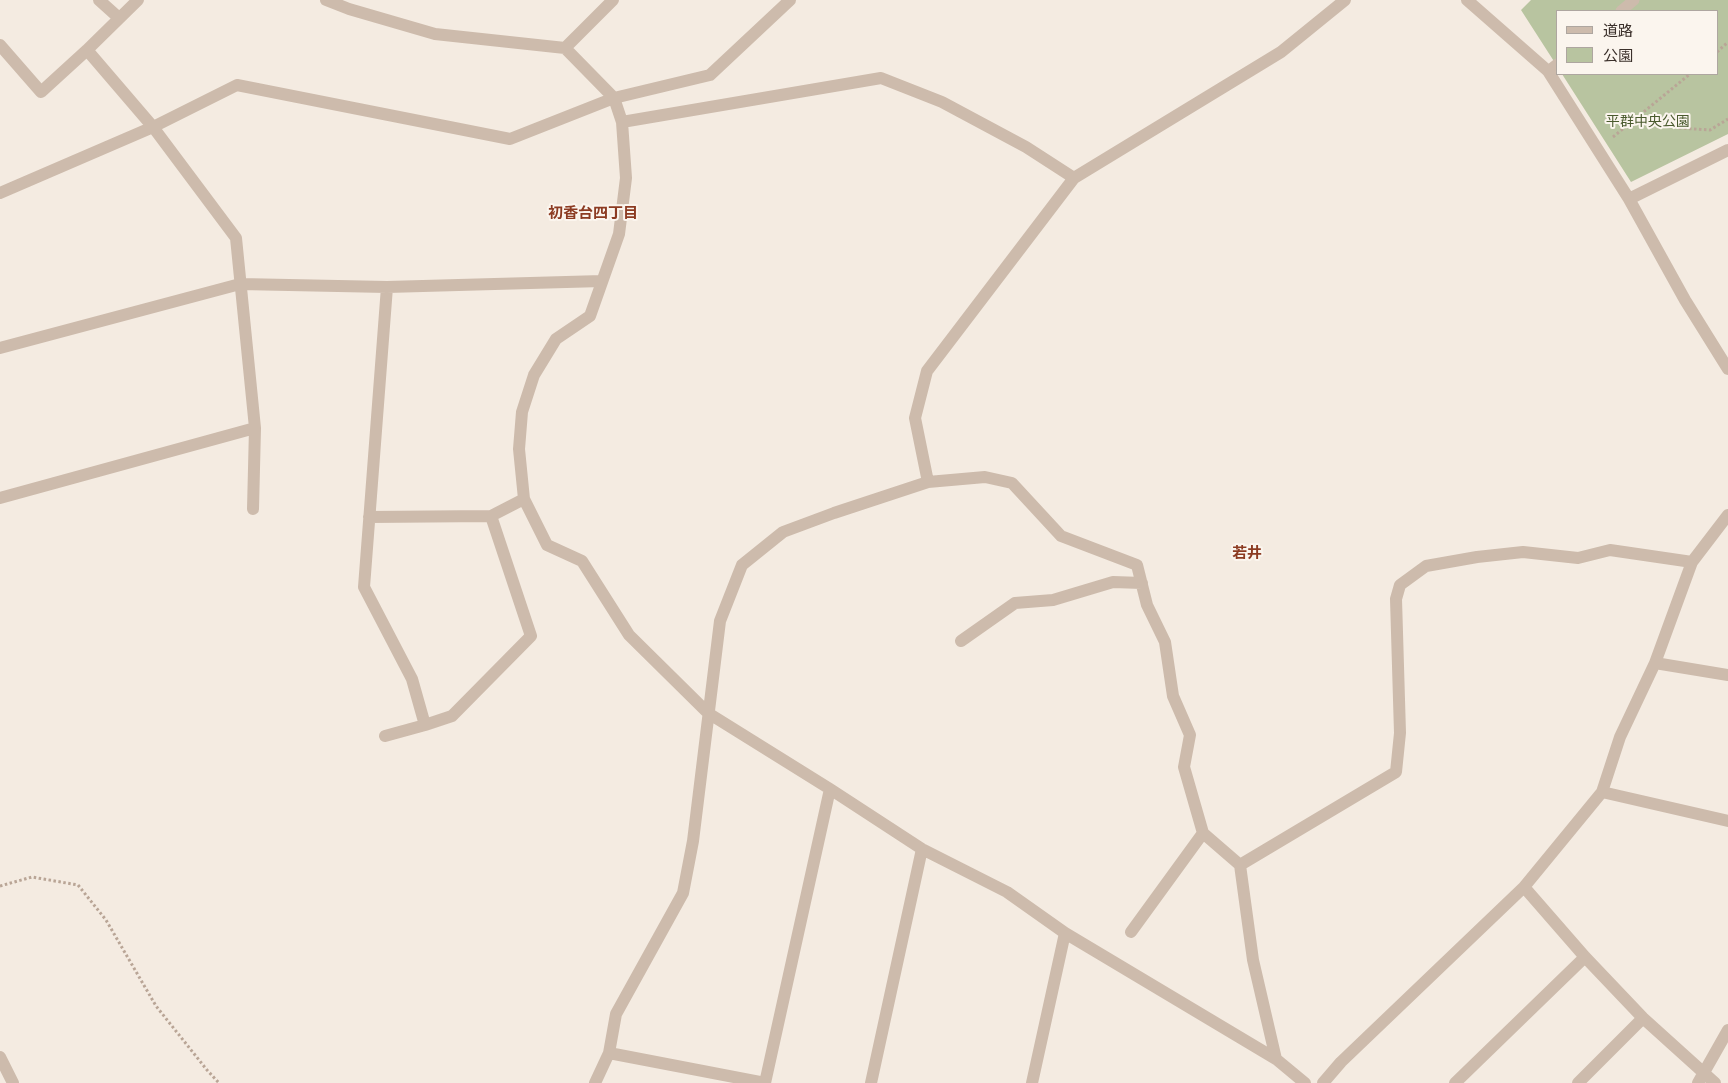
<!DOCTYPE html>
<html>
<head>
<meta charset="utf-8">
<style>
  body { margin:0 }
  #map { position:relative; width:1728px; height:1083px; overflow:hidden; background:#f4ebe1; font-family:Lato,"Noto Sans JP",sans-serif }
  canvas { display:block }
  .legend { position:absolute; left:1556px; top:10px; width:162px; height:65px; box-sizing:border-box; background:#fbf5ee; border:1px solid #aea6a0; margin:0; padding:6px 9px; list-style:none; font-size:15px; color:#3b302b }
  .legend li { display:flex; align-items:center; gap:10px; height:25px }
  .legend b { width:25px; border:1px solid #aea6a0 }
</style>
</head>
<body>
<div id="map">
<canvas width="1728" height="1083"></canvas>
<ul class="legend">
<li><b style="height:6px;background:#cdbbac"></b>道路</li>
<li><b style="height:14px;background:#b8c4a0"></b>公園</li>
</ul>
</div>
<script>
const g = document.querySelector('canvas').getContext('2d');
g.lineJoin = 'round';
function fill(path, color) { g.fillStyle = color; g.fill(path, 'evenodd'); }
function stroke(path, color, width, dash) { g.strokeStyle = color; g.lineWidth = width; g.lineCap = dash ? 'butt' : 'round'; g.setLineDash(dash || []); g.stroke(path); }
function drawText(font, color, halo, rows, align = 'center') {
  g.font = font + ' Lato,"Noto Sans JP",sans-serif'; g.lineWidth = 4; g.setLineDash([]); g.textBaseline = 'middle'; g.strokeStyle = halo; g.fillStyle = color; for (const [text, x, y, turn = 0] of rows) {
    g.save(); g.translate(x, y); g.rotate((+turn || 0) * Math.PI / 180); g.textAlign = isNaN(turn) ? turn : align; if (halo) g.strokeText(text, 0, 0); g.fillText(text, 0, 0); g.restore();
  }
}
const green = new Path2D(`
  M1531,0H1728V134L1631,182L1562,74H1717V11H1557V66L1521,10Z`);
const path = new Path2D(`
  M1717,52L1728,42
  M1679,128L1710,130L1728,119
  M1613,137L1690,74
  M0,886L32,877L78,885L106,920L156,1006L207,1070L219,1083`);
const service = new Path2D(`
  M1621,11L1634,0
  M1548,71L1557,64`);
const minor = new Path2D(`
  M99,0L119,18
  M138,0L87,50L153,127L236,238L255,428L253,509
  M326,0L349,9L435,34L565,48L614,98L622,122L626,178L619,234L590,316L556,339L534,375L522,412L519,449L524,499L547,545L582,561L629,635L708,713L830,789L922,849L1007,892L1065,933L1276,1059L1305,1083
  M1467,0L1548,71L1629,199L1685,300L1728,369
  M0,45L41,92L87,50
  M565,48L613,0
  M622,122L881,78L942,102L1026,147L1074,178
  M0,193L153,127L237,85L510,139L614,98L710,75L790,0
  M1629,199L1728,150
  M387,287L364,587L412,679L425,725L452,716L531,636L491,516
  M0,348L240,284L387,287L602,281
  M928,482L915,418L927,371L1074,178L1281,52L1345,0
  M0,498L255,428
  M369,517L491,516L524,499
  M961,641L1015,603L1053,600L1113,582L1142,583
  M1655,663L1728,675
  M385,736L425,725
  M1602,792L1728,821
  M1240,865L1396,772L1400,733L1396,599L1400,585L1426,566L1477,557L1523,552L1578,558L1610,550L1692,562
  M1524,887L1585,957L1643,1018L1715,1083
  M1131,932L1203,833
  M609,1053L765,1083
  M0,1057L13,1083
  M595,1083L609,1053L616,1014L683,893L693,841L720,621L742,565L783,532L834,513L928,482L985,477L1012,483L1061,536L1137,565L1147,605L1165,642L1173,696L1190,735L1184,767L1203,833L1240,865L1253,960L1276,1059
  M765,1083L830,789
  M871,1083L922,849
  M1032,1083L1065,933
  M1323,1083L1341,1062L1524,887L1602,792L1620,737L1655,663L1692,562L1728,515
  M1455,1083L1585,957
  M1578,1083L1643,1018
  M1698,1083L1728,1030`);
const parkNames = [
  ["平群中央公園",1648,121]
];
const neighbourhoodNames = [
  ["初香台四丁目",593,213],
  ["若井",1247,553]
];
fill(green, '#b8c4a0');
stroke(path, '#b9a596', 3, [2.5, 2.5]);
stroke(service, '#cdbbac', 11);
stroke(minor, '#cdbbac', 12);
drawText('14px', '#4a5a2e', '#fbf5ee', parkNames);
drawText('bold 15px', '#8c3b22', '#fbf5ee', neighbourhoodNames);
</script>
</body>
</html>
